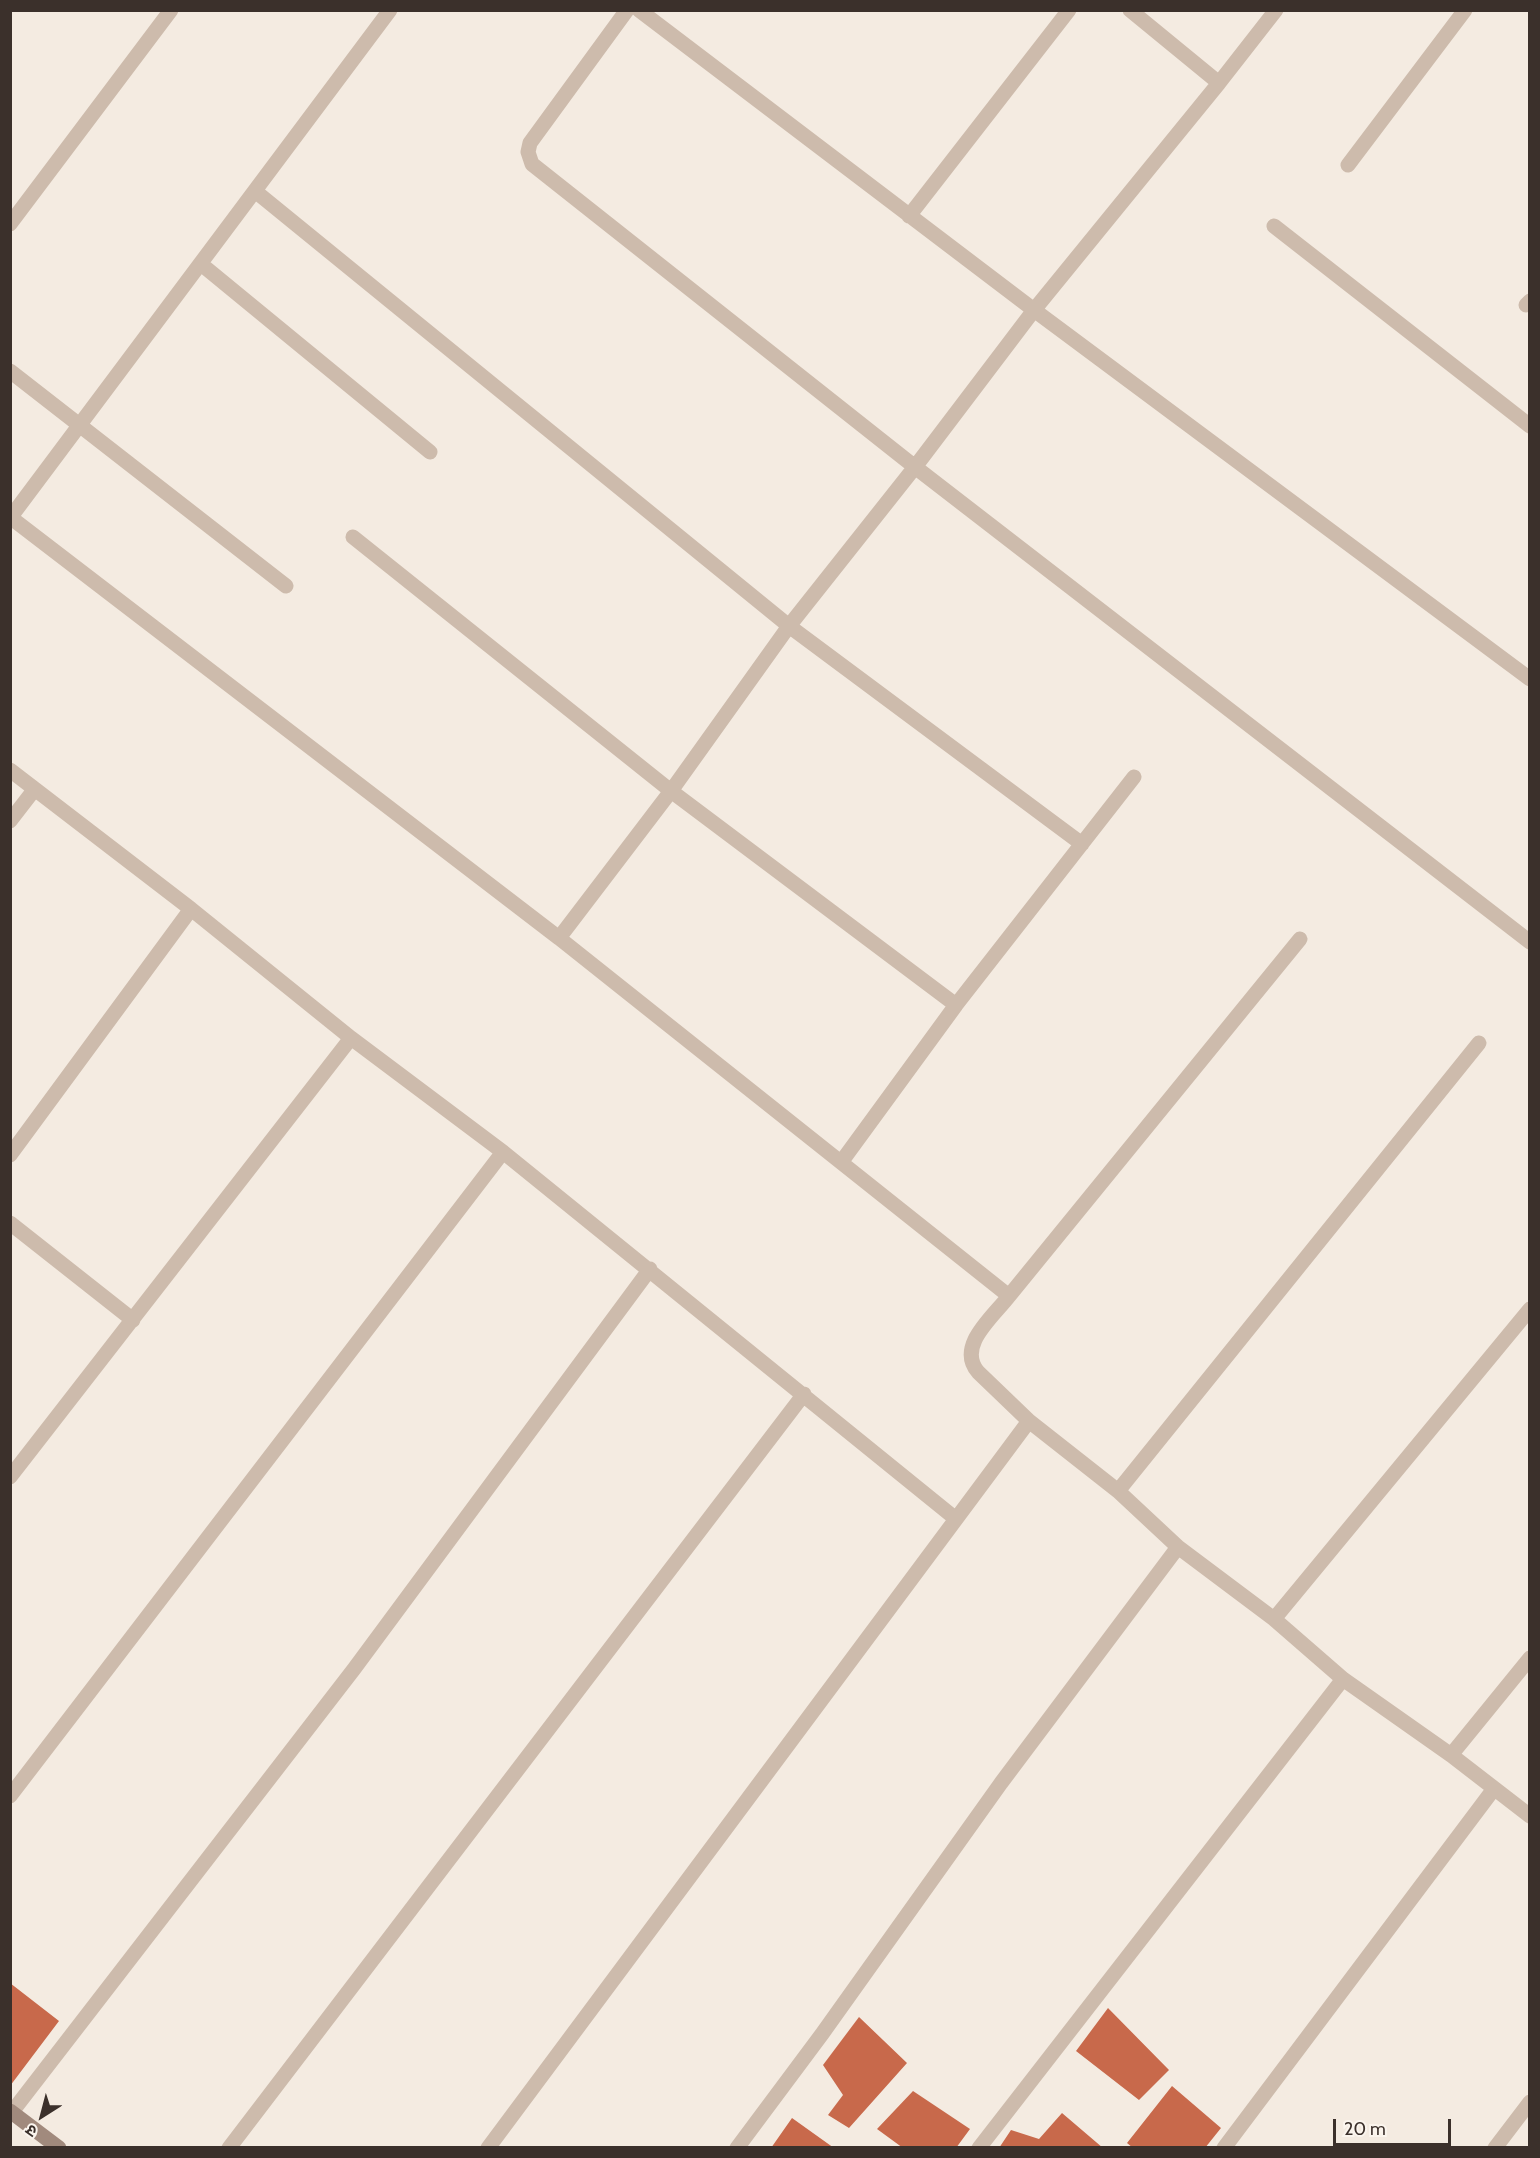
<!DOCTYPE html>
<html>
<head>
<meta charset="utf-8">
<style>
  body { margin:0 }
  #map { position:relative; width:1540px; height:2158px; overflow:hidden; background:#f4ebe1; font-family:Cabin,"Noto Sans Devanagari",sans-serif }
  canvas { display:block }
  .frame { position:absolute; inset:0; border:12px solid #3b302b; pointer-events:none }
  .north { position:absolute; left:12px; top:2086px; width:60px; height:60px; -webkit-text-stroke:4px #fbf5ee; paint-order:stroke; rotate:216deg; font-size:16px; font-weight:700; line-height:24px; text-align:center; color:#3b302b }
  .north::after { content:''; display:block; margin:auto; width:21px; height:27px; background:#3b302b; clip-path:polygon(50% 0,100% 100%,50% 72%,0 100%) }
  .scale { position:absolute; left:1333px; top:2119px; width:118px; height:27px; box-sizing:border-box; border:3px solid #3b302b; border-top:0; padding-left:8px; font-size:18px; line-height:21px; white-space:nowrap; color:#3b302b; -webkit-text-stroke:4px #fbf5ee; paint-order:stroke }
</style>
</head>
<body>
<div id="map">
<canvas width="1540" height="2158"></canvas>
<div class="frame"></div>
<div class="north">उ</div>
<div class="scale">20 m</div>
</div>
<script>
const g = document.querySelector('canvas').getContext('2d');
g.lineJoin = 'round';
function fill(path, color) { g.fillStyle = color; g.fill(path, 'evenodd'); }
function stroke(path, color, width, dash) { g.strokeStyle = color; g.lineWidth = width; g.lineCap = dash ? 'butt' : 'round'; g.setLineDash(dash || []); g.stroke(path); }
const building = new Path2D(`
  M10,1983L59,2021L10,2086Z
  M1108,2008L1169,2070L1139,2100L1076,2051Z
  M859,2017L907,2063L849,2128L828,2115L843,2095L823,2065Z
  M1172,2086L1221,2128L1205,2148H1133L1127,2143Z
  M913,2091L970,2129L956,2148H903L877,2129Z
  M1062,2113L1103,2148H999L1011,2130L1039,2139Z
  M792,2118L834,2148H771Z`);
const street = new Path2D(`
  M627,10L530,143L528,152L532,164L915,467L1530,942
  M639,10L1034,310L1530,679
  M1219,83L1276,10
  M1348,165L1465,10
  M255,191L789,626L1082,844
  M909,216L1069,10
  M10,224L171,10
  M1274,226L1530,426
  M201,264L430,452
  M1526,305L1530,301
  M10,371L286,586
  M10,517L559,938L671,791L789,626L915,467L1034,310L1219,83L1130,10
  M10,518L390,10
  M353,537L671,791L956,1005
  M10,770L191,909L351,1038L503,1152L956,1519
  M10,821L34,790
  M559,938L1009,1296C993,1317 956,1346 978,1372L1029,1421L1118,1491L1178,1547L1274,1619L1343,1679L1451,1755L1530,1816
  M10,1155L191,909
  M842,1161L956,1005L1134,777
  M10,1223L133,1320
  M1009,1296L1300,939
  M10,1477L351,1038
  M1118,1491L1479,1043
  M1274,1619L1530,1309
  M1451,1755L1530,1658
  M10,1796L503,1152
  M12,2112L354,1669L650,1269
  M229,2148L804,1394
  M488,2148L1029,1421
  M737,2148L822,2034L1001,1783L1178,1547
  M979,2148L1343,1679
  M1224,2148L1493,1790
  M1495,2148L1530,2102`);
const secondary = new Path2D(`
  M10,2111L59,2148`);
fill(building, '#c8694b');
stroke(street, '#cdbbac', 15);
stroke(secondary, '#a18a7d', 15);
</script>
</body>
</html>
